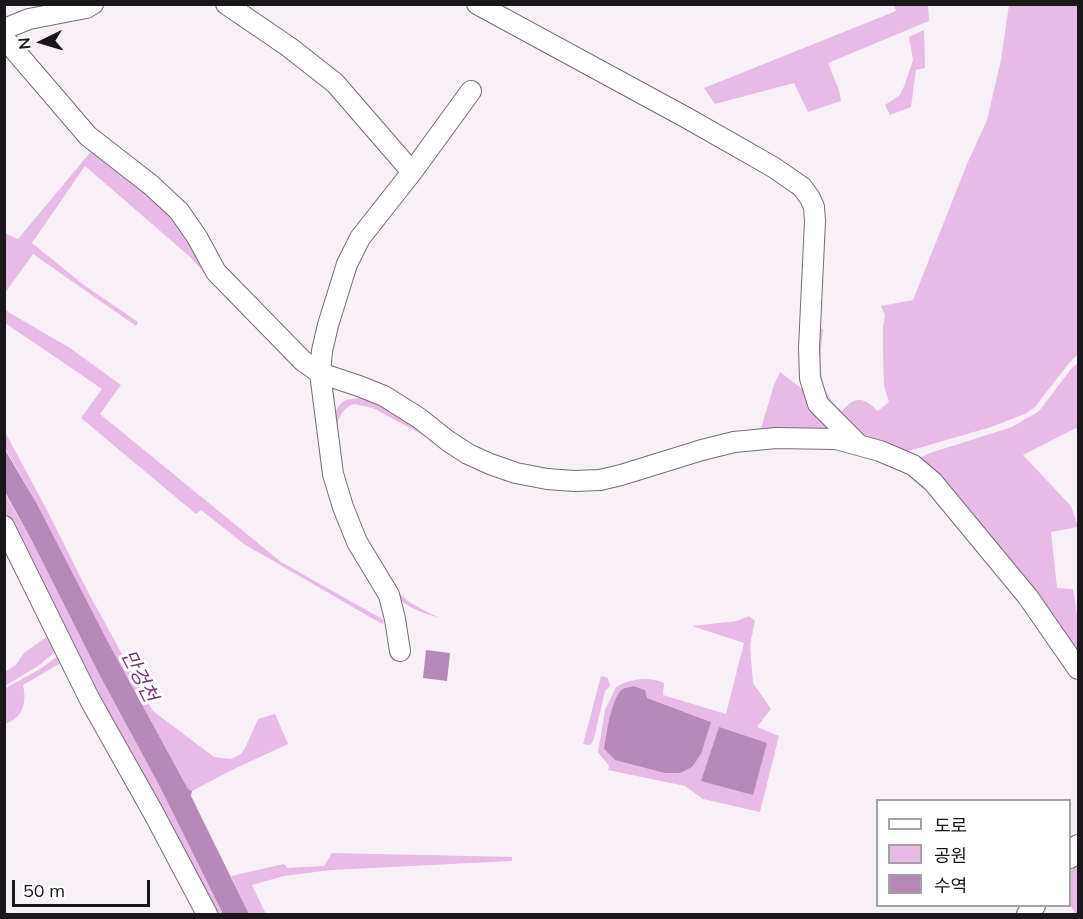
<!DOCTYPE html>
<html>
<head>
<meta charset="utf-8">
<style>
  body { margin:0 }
  #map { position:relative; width:1083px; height:919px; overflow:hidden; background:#f8f0f7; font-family:Mulish,"Noto Sans KR",sans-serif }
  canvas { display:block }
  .frame { position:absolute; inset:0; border:6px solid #1a171a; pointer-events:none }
  .legend { position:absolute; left:876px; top:799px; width:195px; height:108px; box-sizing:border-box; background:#fff; border:2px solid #a3a2a3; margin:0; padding:8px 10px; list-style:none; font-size:18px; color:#1a171a }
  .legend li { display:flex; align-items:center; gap:12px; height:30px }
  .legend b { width:30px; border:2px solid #a3a2a3 }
  .north { position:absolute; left:12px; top:12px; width:60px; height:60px; -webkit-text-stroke:4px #fff; paint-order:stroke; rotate:265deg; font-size:16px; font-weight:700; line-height:24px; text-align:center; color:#1a171a }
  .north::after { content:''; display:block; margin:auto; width:21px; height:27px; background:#1a171a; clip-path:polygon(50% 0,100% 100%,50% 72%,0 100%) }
  .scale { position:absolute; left:12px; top:880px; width:138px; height:27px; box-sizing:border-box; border:3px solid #1a171a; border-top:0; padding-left:8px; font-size:18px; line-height:21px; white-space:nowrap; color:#1a171a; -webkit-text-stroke:4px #fff; paint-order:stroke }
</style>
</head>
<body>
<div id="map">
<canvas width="1083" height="919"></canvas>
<div class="frame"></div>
<ul class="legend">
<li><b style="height:8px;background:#fff"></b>도로</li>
<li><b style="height:16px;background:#e7bbe5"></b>공원</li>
<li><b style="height:16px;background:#b789b6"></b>수역</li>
</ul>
<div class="north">N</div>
<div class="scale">50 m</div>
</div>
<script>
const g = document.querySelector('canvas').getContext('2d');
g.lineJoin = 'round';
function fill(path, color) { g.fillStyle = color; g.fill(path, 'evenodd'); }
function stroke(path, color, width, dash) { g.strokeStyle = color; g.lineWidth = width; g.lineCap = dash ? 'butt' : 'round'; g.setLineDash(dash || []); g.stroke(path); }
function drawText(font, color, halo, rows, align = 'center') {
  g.font = font + ' Mulish,"Noto Sans KR",sans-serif'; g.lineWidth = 6; g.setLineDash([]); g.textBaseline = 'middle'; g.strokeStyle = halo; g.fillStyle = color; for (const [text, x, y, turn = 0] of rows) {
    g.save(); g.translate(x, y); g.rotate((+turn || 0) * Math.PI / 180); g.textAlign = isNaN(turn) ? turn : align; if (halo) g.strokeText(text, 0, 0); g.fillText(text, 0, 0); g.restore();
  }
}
const green = new Path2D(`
  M894,5H928L929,21L828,63L839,90L841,101L808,112L794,83L715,104L704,88L896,11Z
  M1009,5H1078V354L1069,363L1035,407L1025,414L991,427L895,455L868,443L821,399L815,327L823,329C820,360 815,389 842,411C857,394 863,398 878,411L889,402L884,386L883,355V327L885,315L881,306L913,300L967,164L987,120L1001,60Z
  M924,30L925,68L916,70L911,107L890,115L885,105L900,95L905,84L913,60L909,37Z
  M93,149L168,209L202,261L204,272L189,256L85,166L32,243L84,285L138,322L136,326L33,254L5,293V233L18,239Z
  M4,307L8,312L70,348L121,385L100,414L281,562L384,620L382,624L244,544L201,510L196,514L81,418L102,389L5,323Z
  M1078,363V427L1023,455L1071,506L1078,527L1051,532L1057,588L1073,589L1078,620V660L913,462L927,454L1012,427L1039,411L1071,369Z
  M780,372L801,388L814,402L836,436L786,433L593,477V472L736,433L761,428L774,385Z
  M359,398C386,404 410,424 432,440L373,408L354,404C313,417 354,519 367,544C375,560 386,576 397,590C408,604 424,610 439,618C425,613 409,609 398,598C390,590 385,580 380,571C372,558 363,545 357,531C347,507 314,416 346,400C350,399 355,399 359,398Z
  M4,430L49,514L87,590L153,711L214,757L231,759L241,754L246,746L258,719L275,714L288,744L234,769L192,791L188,789L108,642L37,504L5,448Z
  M4,492L31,539L99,674L160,787L222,912L220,914H210L5,520Z
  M749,616L755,621L750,645L753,683L771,709L757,727L779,736L760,812L703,799L685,786L608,770L609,766L598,752L605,710L616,687C630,679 648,676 664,683L663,695L726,714L744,643L692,626L737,621ZM647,698L711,722L615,760L604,749L607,730Z
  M53,632L57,650L38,666L5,686V672L16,665L24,653Z
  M62,653L66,660L23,685C27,703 23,718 5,724L4,689L40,669Z
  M601,676L608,678L610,686L605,691L594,738L592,743L589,745L583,744Z
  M332,853L512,857V861L331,870L284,876L252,885L266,914H249L231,876L284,864L287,868L324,866Z
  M1078,859V914H1075L1070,904V873Z`);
const water = new Path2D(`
  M4,448L37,504L108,642L188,789L192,791L191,796L249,914H220L222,912L160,787L99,674L31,539L5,492Z
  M426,650L450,653L447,681L423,678Z
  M633,686L645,690L647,698L711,722L701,754L692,767L680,773H665L615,760L604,749C606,736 612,695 623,689C623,688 632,687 633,686Z
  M719,727L767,743L753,795L701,781Z`);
const minor = new Path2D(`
  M226,4L289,47L335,83L412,172
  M477,4L687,118L773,167L802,187L810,198L814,207L815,221L809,348L810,378L818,404L858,444
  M4,29L29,19L86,8L93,4
  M4,38L88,136L151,185L179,211L197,237L216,272L303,361L320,373L359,386L384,396L419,418L448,441L468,454L490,464L516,473L547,479L574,481L600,480L621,475L702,450L734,442L776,438L836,439L880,451L913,465L933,482L1028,597L1078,669
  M4,526L90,700L153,812L207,914
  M400,651L395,619L389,595L357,542L343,507L333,474L320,373L322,351L328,325L347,264L360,238L412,172L471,91
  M1070,858L1078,845
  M1027,914L1035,906`);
const waterNames = [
  ["만겅천",139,676,63]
];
fill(green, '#e7bbe5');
fill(water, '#b789b6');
stroke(minor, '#756e75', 22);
stroke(minor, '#fff', 20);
drawText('italic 20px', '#743a74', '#fff', waterNames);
</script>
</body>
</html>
